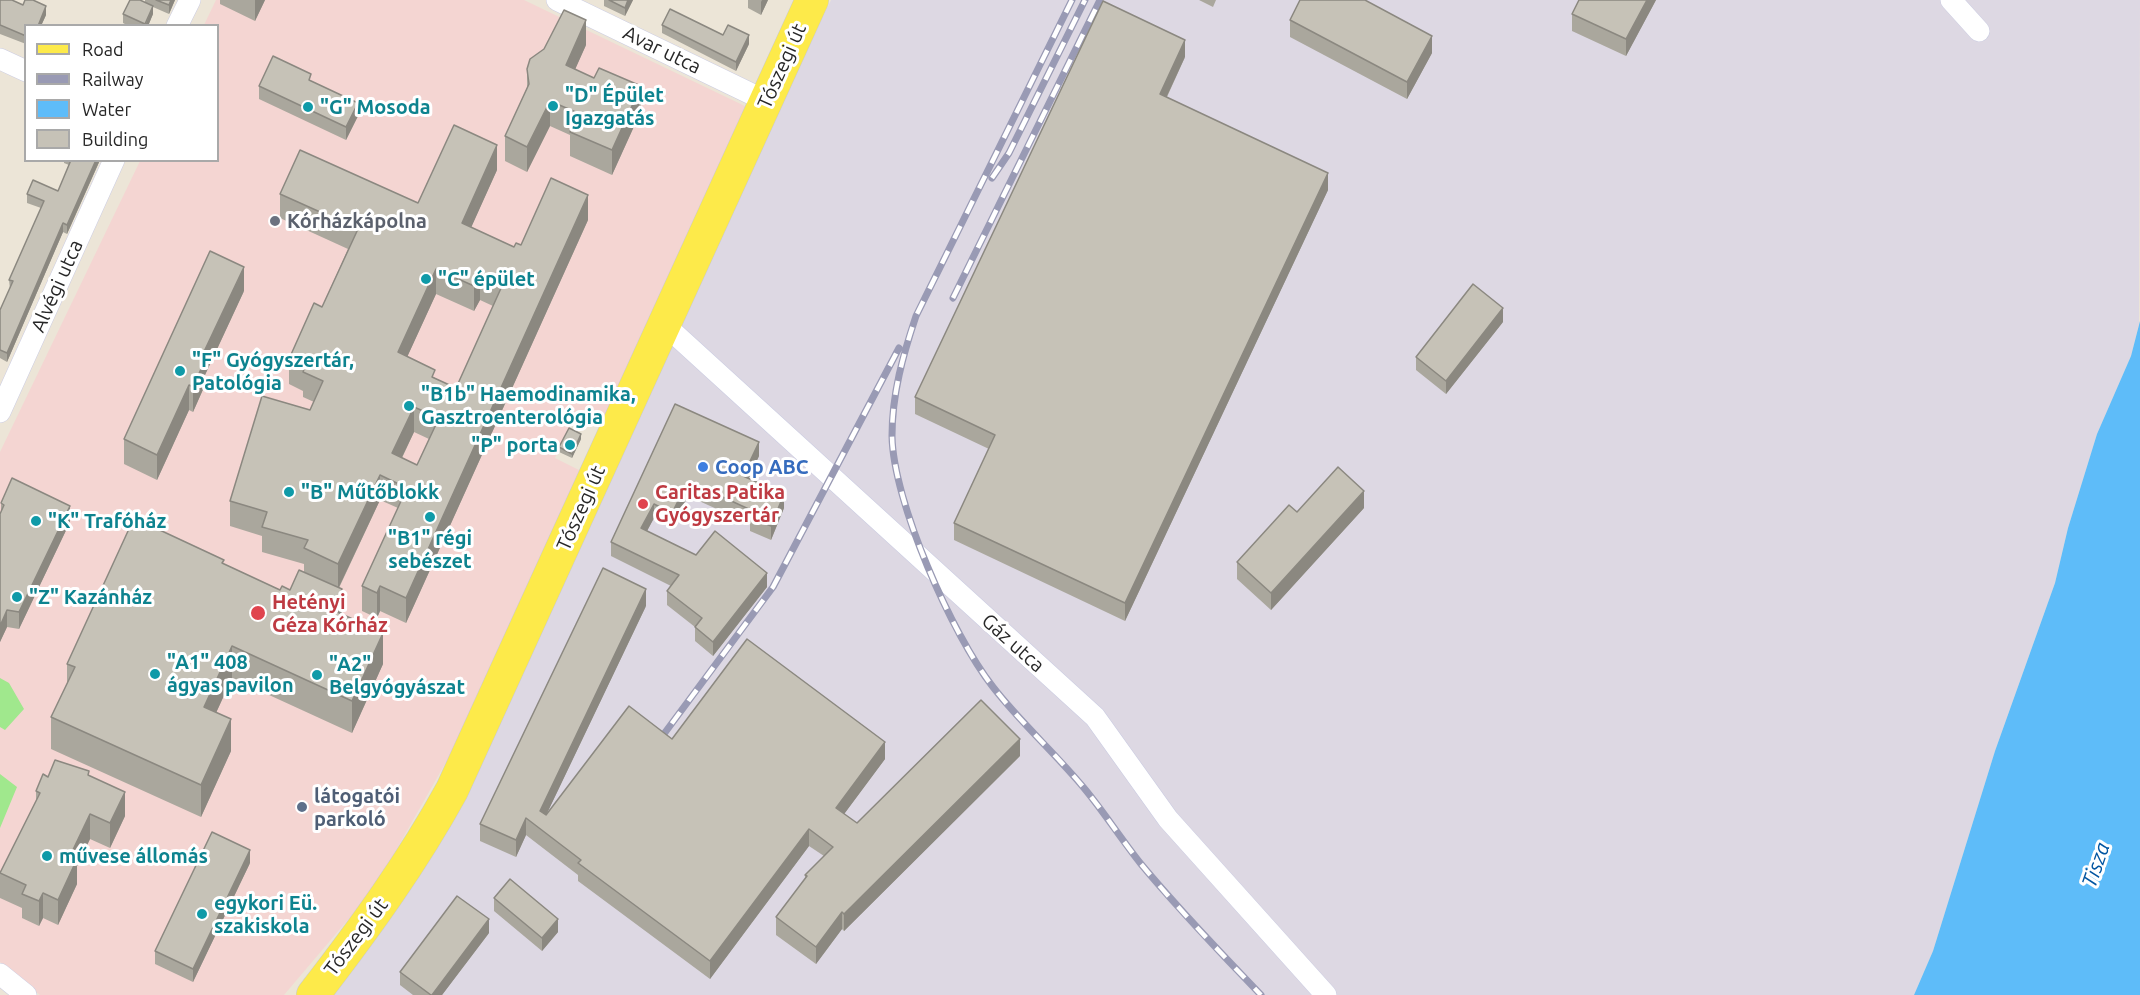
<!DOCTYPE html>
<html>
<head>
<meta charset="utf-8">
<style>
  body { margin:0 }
  #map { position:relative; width:2140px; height:995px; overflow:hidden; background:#ece5d7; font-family:Ubuntu,sans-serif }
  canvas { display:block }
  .legend { position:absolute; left:24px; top:24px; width:195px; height:138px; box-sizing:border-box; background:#fff; border:2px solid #a9a9a9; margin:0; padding:8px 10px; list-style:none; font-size:18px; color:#272727 }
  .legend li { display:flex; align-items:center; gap:12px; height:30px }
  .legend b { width:30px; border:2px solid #a9a9a9 }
</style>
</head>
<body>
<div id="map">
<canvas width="2140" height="995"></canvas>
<ul class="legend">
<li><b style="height:8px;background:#fdea4a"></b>Road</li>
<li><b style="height:8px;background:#999ab4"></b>Railway</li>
<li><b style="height:16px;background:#5ebcf9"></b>Water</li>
<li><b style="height:16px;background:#c6c2b7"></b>Building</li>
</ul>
</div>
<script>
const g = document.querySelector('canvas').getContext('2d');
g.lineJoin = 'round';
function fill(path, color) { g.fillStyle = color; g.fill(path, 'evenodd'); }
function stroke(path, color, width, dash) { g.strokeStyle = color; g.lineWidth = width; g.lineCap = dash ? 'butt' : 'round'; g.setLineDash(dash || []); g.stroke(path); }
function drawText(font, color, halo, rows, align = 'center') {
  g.font = font + ' Ubuntu,sans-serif'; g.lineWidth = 6; g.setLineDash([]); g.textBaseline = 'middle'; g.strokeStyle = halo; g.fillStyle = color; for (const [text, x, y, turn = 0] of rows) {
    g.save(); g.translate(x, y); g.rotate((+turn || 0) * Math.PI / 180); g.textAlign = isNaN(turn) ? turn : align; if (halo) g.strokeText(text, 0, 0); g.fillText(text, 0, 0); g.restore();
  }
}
const industrial = new Path2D(`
  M831,0H2140L2139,324L2131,356L2097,434L2068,528L2055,583L1995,751L1933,951L1914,995H316L389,920Z`);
const medical = new Path2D(`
  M216,0H524L749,108L604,422L577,410L555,458L581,471L450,755L374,889L284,995H40L0,962V452L140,161L218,160V26L204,25Z`);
const green = new Path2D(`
  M0,678L9,683L24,709L5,730L0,727Z
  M0,774L17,787L0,828Z`);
const water = new Path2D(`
  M2140,321V995H1914L1933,951L1995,751L2055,583L2068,528L2097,434L2131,356Z`);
const minor = new Path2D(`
  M557,0L766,101
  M1951,0L1979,31
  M177,26L190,0
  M0,59L26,71
  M665,325L1095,717L1168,819L1326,995
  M0,412L114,160
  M0,974L26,995`);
const primary = new Path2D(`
  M313,995C364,929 412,863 452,790L812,0`);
const rail = new Path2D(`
  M1072,0L916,316C903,355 892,394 892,436C893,501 952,635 993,687C1020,722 1055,753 1084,788C1104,812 1121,839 1141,864C1179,910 1220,952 1261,995
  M992,178L1009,153L1085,0
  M953,298L1100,0
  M655,746L773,587L899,348`);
const wall = new Path2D(`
  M0,0L23,5L46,15L41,26H26V44L0,34Z
  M145,0H175L169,14L153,7V14L148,26H129L123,23V14L145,2Z
  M220,0H265L255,21L220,4Z
  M604,0H633L625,16L604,6Z
  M748,0H768L761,15L748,8Z
  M1199,0H1216L1213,7Z
  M1579,0H1656L1626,56L1572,31V14Z
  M1290,20L1432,53L1407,99L1290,37Z
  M662,25L723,35L749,44L736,71L662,33Z
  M586,45L575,69L641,111L612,175L570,156V135L550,126L527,172L505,161V136L527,88V69Z
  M1185,57L1167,97L1328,190L1125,621L954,540V523L989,449L915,414V397Z
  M311,81L358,116L346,140L259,99V86Z
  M64,160H100L67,234L63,232L7,362L0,358V310L10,289L9,280L41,208L27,203V194L58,191L69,165L64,163Z
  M497,170L471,227L514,247L588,220L406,623L380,611L377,618L362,611V586L398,508L380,500L339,588L342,614L383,664L352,733L232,678L216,713L231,751L201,817L51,749V717L67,685V664L224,564L280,590H290L304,572V564L262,552V536L230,526V501L310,410L314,402L303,397V391L289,384V359L322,307L348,249L280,218V194L418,203ZM436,294L474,311L480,300L493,306L456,388L435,378L407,357ZM414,432L429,439L417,465L402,458Z
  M244,291L205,375V385L193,412L189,410L157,480L124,464V439Z
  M1503,322L1446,394L1416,370V357Z
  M675,404L759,456L749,478L784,508L771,540L750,531V524L688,496L672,527L654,518L647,531L696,555L767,587L713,656L695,641V627L667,605V591L671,586L611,556V542Z
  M581,439L572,458L559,452V447Z
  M1,503L70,522L19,629L7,627L0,642Z
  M1364,508L1271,610L1237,579V562Z
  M646,606L547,813L672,739L885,759L844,814L857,823L1020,756L844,931L842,929L816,964L776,935V917L805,879V875L824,856L809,846L710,979L578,881V875L526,835L516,857L480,841V824Z
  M89,776L125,816L110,848L90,839L77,866V884L58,925L43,918L39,926L22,918V908L0,898V873L36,802V791L48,777Z
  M250,863L193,982L155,964V951Z
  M494,898L558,932L542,951L494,911Z
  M489,933L442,995H413L400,985V972Z`);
const shadedWall = new Path2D(`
  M171,0H175L169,14V5Z
  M255,0H265L255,21Z
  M628,0H633L625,16V8Z
  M762,0H768L761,15V2Z
  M1647,0H1656L1626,56V39Z
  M46,6V15L41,26H38Z
  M153,6V14L148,26H145Z
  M586,20V45L566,90V65Z
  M749,35V44L736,71V62Z
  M1432,36V53L1407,99V82Z
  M1185,40V57L1160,111V94Z
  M641,86V111L612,175V150Z
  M550,101V126L527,172V147Z
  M358,103V116L346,140V127Z
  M497,145V170L462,248V223Z
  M96,160H100L67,234V225Z
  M1328,173V190L1125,621V603Z
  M588,195V220L406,623V598Z
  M63,223V232L7,362V353Z
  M244,267V291L205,375V385L193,412V387L201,358Z
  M436,269V294L398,377V352Z
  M480,275V300L474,311V286Z
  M1503,308V322L1446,394V381Z
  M189,385V410L157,480V455Z
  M414,407V432L392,478V453Z
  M581,434V439L572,458V454Z
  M759,442V456L743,490V476Z
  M380,475V500L338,589V564Z
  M688,481V496L672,527V513Z
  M1364,491V508L1271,610V593Z
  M784,494V508L771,540V526Z
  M654,504V518L641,542V528Z
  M70,506V522L19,629V612Z
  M767,573V587L713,656V642Z
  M380,586V611L377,618V593Z
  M342,589V621L333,610Z
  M646,589V606L540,828V811Z
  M7,610V627L0,642V626Z
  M383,633V664L352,733V701Z
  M232,646V678L204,739V707Z
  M231,719V751L201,817V785Z
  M1020,739V756L844,931V914Z
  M885,742V759L836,825V808Z
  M125,792V816L110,848V823Z
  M90,814V839L77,866V884L58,925V900L70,856Z
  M526,818V835L516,857V840Z
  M809,829V846L710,979V961Z
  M250,850V863L193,982V969Z
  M43,893V918L39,926V901Z
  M842,912V929L816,964V947Z
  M489,919V933L442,995H432Z
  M558,919V932L542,951V938Z`);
const building = new Path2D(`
  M0,0H12L23,5L25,0H33L46,6L38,26H26V36L0,25Z
  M130,0H140L153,6L145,24L123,14Z
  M156,0H171L169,5Z
  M609,0H628L625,8Z
  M1300,0H1365L1432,36L1407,82L1290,20Z
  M1579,0H1647L1626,39L1572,14Z
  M1103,1L1185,40L1160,94L1328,173L1125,603L954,523L995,435L915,397Z
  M670,9L723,35L728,25L749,35L736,62L662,25Z
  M564,10L586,20L566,65L594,78L599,68L641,86L612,150L570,132L578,113L550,101L527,147L505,136L529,84L527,69L530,59L544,49Z
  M273,56L311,74L309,80L358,103L346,127L259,86Z
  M454,125L497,145L462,223L514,247L516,243L521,245L551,178L588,195L406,598L380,586L377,593L362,586L407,488L380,475L338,564L304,548L308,540L262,527L267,512L230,501L262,396L310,410L323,381L303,372L305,367L289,359L314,303L322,307L358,229L280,194L300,150L418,203ZM436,269L474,286L480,275L502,286L456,388L432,377L435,370L398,352ZM414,407L439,418L417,465L392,453Z
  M71,160H96L67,225L63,223L7,353L0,350V310L13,281L9,280L44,201L27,194L33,180L58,191Z
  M210,251L244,267L201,358L205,360L193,387L189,385L157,455L124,439Z
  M1473,284L1503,308L1446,381L1416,357Z
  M675,404L759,442L743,476L784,494L771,526L750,517L753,511L688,481L672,513L654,504L641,528L696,555L715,531L767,573L713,642L695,627L702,618L667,591L679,575L611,542Z
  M569,428L581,434L572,454L559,447Z
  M1338,467L1364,491L1271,593L1237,562L1289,505L1297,512Z
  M12,478L70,506L19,612L7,610L0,626V514L4,505L1,503Z
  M134,518L224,560L222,563L280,590L282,586L290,590L299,570L342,589L333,610L383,633L352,701L232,646L204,707L231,719L201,785L51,717L75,667L67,664Z
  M603,568L646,589L540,811L546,815L629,706L672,739L747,639L885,742L836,808L857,823L981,700L1020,739L844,914L842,912L816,947L776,917L807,876L805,875L833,847L809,829L710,961L578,863L581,860L526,818L516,840L480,824Z
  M55,760L89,771L88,775L125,792L110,823L90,814L70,856L77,859L58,900L43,893L39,901L22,894L26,885L0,873L40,793L36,791L43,774L48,777Z
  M212,832L250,850L193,969L155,951Z
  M510,879L558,919L542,938L494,898Z
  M457,896L489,919L432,995H431L400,972Z`);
const markers = [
  [553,106,6,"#0f9aa8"],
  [308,107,6,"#0f9aa8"],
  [275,221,6,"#6b7280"],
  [426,279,6,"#0f9aa8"],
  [180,371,6,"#0f9aa8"],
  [409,406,6,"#0f9aa8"],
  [570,445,6,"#0f9aa8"],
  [703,467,6,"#3f7fe0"],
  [289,492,6,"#0f9aa8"],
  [643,504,6,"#e0444e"],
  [430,517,6,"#0f9aa8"],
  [36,521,6,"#0f9aa8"],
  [17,597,6,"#0f9aa8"],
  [258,613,8,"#e0444e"],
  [155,674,6,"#0f9aa8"],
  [317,675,6,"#0f9aa8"],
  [302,807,6,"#5c6f8a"],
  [47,856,6,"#0f9aa8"],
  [202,914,6,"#0f9aa8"]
];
const streetNames = [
  ["Avar utca",662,50,26],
  ["Tószegi út",782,66,-66],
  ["Alvégi utca",57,286,-66],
  ["Tószegi út",581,508,-66],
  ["Gáz utca",1013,643,42],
  ["Tószegi út",356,937,-53]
];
const cultureNames = [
  ["\"D\" Épület",565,95],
  ["Igazgatás",565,118],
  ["\"G\" Mosoda",320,107],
  ["\"C\" épület",438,279],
  ["\"F\" Gyógyszertár,",192,360],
  ["Patológia",192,383],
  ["\"B1b\" Haemodinamika,",421,394],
  ["Gasztroenterológia",421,417],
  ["\"P\" porta",558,445,"right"],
  ["\"B\" Műtőblokk",301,492],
  ["\"K\" Trafóház",48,521],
  ["\"B1\" régi",430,538,"center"],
  ["sebészet",430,561,"center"],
  ["\"Z\" Kazánház",29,597],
  ["\"A1\" 408",167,662],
  ["ágyas pavilon",167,685],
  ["\"A2\"",329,664],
  ["Belgyógyászat",329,687],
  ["művese állomás",59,856],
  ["egykori Eü.",214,903],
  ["szakiskola",214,926]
];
const worshipNames = [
  ["Kórházkápolna",287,221]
];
const shopNames = [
  ["Coop ABC",715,467]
];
const healthNames = [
  ["Caritas Patika",655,492],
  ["Gyógyszertár",655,515],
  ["Hetényi",272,602],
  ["Géza Kórház",272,625]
];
const serviceNames = [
  ["látogatói",314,796],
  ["parkoló",314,819]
];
const waterNames = [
  ["Tisza",2096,865,-71]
];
fill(industrial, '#ddd8e3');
fill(medical, '#f4d5d2');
fill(green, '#a0e88d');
fill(water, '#5ebcf9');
stroke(minor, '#cccde2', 22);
stroke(primary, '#cbcbcb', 34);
stroke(minor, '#fff', 21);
stroke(primary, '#fdea4a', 33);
stroke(rail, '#999ab4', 7);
stroke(rail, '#fff', 4.5, [14]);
fill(wall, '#aaa79d');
fill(shadedWall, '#8b8880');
fill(building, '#c6c2b7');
stroke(building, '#8b8880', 1.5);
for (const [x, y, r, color] of markers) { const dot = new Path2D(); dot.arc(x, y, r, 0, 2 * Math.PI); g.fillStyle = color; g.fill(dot); stroke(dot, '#fff', 2); }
drawText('20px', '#272727', '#fff', streetNames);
drawText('bold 20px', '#0d838f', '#fff', cultureNames, 'left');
drawText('bold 20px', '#5b616d', '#fff', worshipNames, 'left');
drawText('bold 20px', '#366cbe', '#fff', shopNames, 'left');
drawText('bold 20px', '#be3a42', '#fff', healthNames, 'left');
drawText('bold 20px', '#4e5e75', '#fff', serviceNames, 'left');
drawText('italic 21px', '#0155a1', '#fff', waterNames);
</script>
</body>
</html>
